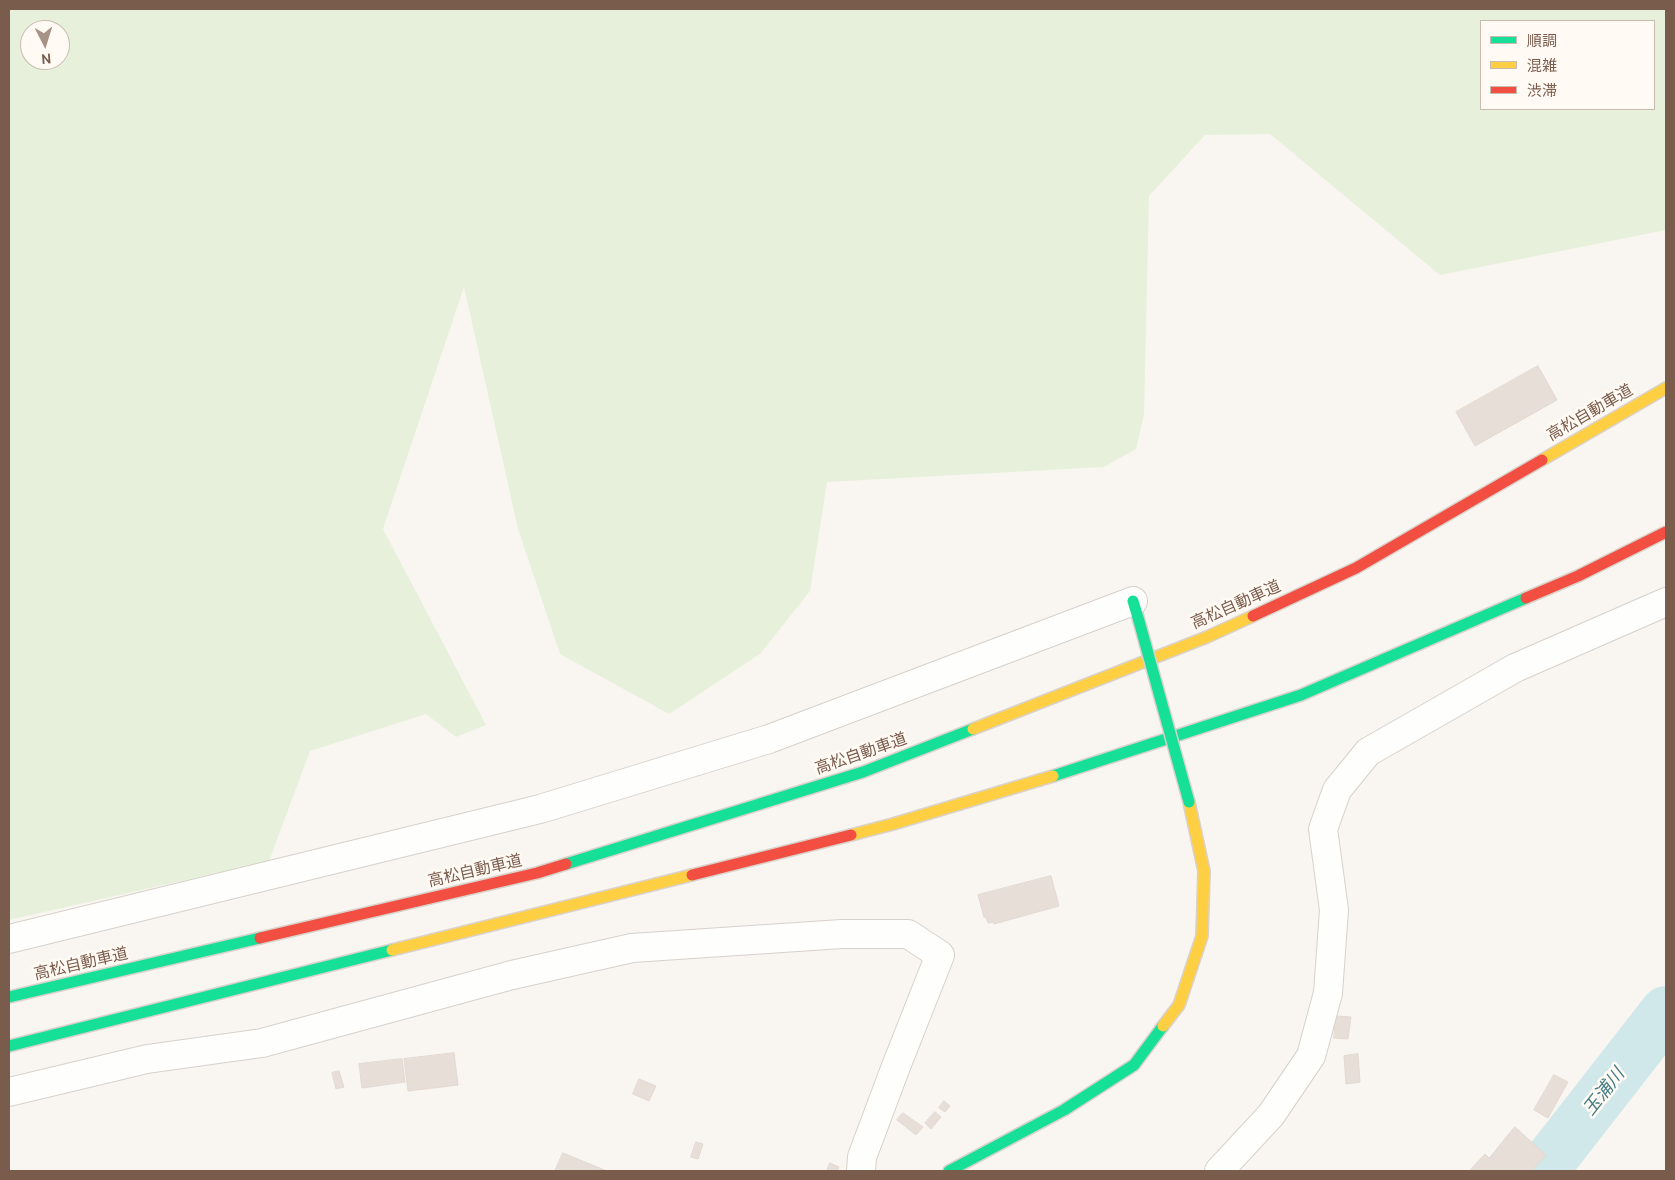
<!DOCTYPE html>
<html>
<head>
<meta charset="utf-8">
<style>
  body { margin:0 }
  #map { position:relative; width:1675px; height:1180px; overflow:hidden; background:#f9f5f0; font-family:Cabin,"Noto Sans JP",sans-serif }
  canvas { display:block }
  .frame { position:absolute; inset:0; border:10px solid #7a5c4d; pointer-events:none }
  .legend { position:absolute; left:1480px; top:20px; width:175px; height:90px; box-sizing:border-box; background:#fffaf3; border:1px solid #cabbb1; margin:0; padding:6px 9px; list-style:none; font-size:15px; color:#7a5c4d }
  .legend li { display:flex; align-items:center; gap:10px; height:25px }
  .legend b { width:25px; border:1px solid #cabbb1 }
  .north { position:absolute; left:20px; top:20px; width:50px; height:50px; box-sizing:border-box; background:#fffaf3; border:1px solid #cabbb1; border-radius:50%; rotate:175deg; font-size:14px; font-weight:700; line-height:20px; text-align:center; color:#7a5c4d }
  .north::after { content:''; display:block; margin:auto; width:18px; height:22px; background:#a69286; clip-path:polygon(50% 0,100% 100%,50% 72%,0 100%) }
</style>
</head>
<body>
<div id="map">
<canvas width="1675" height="1180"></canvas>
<div class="frame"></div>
<ul class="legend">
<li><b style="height:6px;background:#16e098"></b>順調</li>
<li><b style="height:6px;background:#ffcf43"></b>混雑</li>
<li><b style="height:6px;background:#f24e42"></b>渋滞</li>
</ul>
<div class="north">N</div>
</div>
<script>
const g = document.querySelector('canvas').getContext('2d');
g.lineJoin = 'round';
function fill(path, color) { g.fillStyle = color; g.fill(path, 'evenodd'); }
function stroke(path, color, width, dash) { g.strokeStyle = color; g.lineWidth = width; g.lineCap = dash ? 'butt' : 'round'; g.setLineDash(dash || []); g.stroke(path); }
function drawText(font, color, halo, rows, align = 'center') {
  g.font = font + ' Cabin,"Noto Sans JP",sans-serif'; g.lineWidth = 5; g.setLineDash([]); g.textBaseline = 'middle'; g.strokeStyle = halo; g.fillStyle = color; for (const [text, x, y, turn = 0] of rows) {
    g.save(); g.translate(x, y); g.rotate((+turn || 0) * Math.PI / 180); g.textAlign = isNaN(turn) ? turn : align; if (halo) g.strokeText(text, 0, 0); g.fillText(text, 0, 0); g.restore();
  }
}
const green = new Path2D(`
  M9,9H1666V230L1440,275L1270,134L1205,135L1149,196L1144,414L1136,449L1104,467L827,482L810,591L760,654L669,714L560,654L518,529L464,287L383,529L486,725L456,737L426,714L310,751L269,861L9,920ZM1481,21H1654V109H1481ZM30,30H60V60H30Z`);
const river = new Path2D(`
  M1542,1171L1666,1012`);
const building = new Path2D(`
  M1538,366L1557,400L1475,446L1456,412Z
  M1051,876L1059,906L994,924V922L988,923L986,917H984L978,895Z
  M1336,1016L1351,1017L1348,1039L1334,1038Z
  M454,1053L458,1085L408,1091L404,1059Z
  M1358,1054L1360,1082L1346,1084L1344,1056Z
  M402,1059L405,1082L362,1088L359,1064Z
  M339,1071L344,1087L336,1089L332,1073Z
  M1554,1075L1568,1082L1548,1118L1534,1110Z
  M639,1079L656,1086L649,1101L633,1094Z
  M944,1101L950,1106L945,1112L939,1108Z
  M935,1112L941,1117L931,1129L925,1123Z
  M903,1113L923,1127L916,1135L897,1120Z
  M1515,1127L1546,1155L1532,1171H1469L1485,1154L1489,1158Z
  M696,1142L703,1144L698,1159L691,1157Z
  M563,1153L607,1171H555Z
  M830,1163L839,1167L837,1171H827Z`);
const street = new Path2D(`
  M9,939L540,809L769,739L1133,601
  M9,1092L147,1059L262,1043L512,975L632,948L842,934H908L940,955L895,1069L862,1157L861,1171
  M1219,1171L1271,1115L1311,1056L1328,993L1334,910L1323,829L1337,790L1368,752L1515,668L1666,602`);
const fast = new Path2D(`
  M1133,601L1139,621
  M1053,776L1301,695L1526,598
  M566,864L863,772L973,729
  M9,997L260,938
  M9,1046L392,950
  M949,1171L1064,1110L1134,1065L1163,1026`);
const slow = new Path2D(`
  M1542,460L1666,388
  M973,729L1207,637L1253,616
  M851,835L893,824L1053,776
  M392,950L692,875
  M1163,1026L1179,1005L1202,936L1204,871L1189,802`);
const jam = new Path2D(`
  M1526,598L1578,576L1666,532
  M1253,616L1356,568L1542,460
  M692,875L851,835
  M260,938L537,873L566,864`);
const fastBridge = new Path2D(`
  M1139,621L1189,802`);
const streetNames = [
  ["高松自動車道",1590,413,-30],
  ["高松自動車道",1236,605,-24],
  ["高松自動車道",861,754,-19],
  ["高松自動車道",475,871,-13],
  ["高松自動車道",81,964,-13]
];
const waterNames = [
  ["玉浦川",1604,1092,-52]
];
fill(green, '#e7f0db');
stroke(river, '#d0e8ea', 52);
fill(building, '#e6ded7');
stroke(building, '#e2d8d2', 1);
stroke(street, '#d7d1cb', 30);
stroke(fast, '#d9d2cb', 14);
stroke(slow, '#d9d2cb', 14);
stroke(jam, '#d9d2cb', 14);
stroke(street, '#fefefd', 28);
stroke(fast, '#16e098', 11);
stroke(slow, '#ffcf43', 11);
stroke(jam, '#f24e42', 11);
stroke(fastBridge, '#d9d2cb', 14, []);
stroke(fastBridge, '#16e098', 11);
drawText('16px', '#7a5c4d', '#fffaf3', streetNames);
drawText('italic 18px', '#437c86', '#fffaf3', waterNames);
</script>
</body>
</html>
